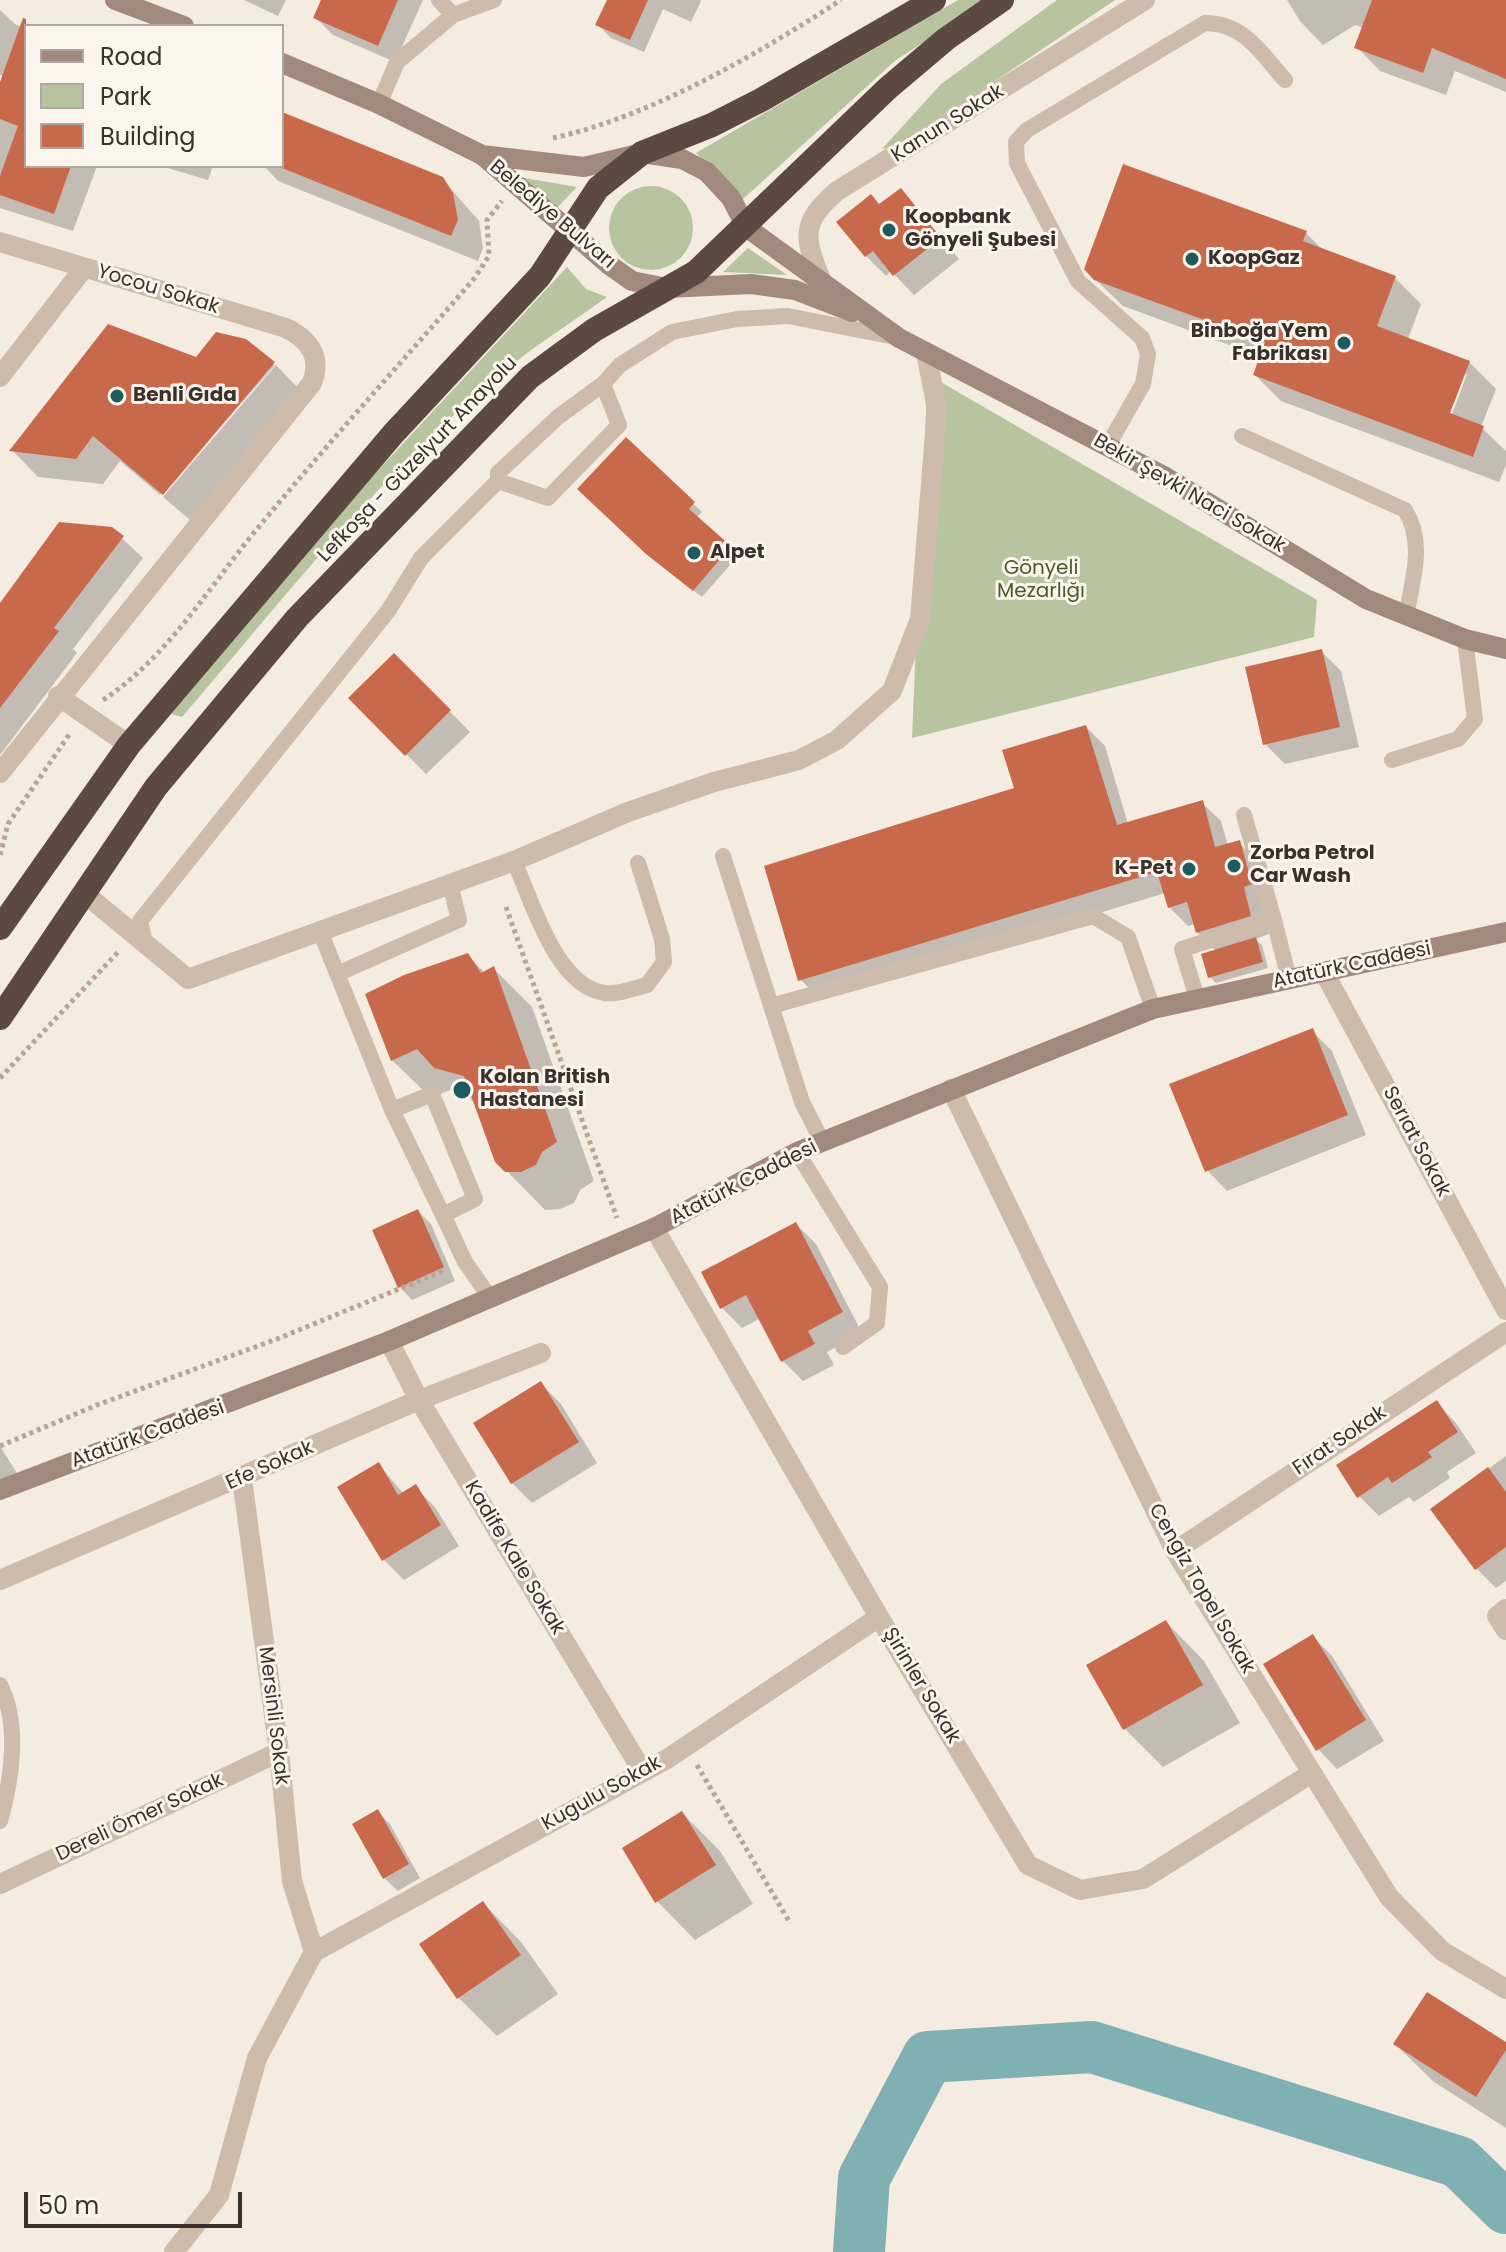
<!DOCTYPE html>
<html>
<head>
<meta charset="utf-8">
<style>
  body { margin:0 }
  #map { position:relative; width:1506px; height:2252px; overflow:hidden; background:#f4ebe1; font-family:Poppins,sans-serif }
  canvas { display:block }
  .legend { position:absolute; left:24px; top:24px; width:260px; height:144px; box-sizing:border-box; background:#fbf5ee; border:2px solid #aea6a0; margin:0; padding:10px 14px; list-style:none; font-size:24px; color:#3b302b }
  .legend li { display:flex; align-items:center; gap:16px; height:40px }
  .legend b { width:40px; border:2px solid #aea6a0 }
  .scale { position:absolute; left:24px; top:2192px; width:218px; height:36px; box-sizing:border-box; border:4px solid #3b302b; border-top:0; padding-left:10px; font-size:24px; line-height:28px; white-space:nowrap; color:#3b302b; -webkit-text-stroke:6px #fbf5ee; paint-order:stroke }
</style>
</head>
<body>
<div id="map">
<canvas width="1506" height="2252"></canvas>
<ul class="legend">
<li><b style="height:10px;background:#a18a7d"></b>Road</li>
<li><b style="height:22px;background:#b8c4a0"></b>Park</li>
<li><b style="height:22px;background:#c8694b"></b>Building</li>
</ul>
<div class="scale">50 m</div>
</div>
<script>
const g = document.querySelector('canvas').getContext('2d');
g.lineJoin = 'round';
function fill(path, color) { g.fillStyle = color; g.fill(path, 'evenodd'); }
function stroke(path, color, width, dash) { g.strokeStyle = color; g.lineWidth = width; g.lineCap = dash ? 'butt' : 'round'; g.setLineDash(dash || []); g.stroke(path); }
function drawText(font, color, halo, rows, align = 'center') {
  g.font = font + ' Poppins,sans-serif'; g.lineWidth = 6; g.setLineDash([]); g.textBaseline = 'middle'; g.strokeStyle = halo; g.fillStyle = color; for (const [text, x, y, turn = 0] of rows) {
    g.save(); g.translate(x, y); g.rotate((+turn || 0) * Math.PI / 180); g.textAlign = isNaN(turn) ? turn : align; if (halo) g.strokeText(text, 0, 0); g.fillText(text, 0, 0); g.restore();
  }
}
const green = new Path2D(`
  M958,0H989L896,60L742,200L696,153Z
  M1057,0H1115L899,146L882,149L941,84Z
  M501,174L577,187L553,212Z
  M609 228a42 42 0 1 1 84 0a42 42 0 1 1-84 0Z
  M748,248L787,275L723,272Z
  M567,267L586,289L607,297C581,316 553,334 527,353C395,454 290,592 182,717L171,714L357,493Z
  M932,377L1317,600L1314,637L912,738L927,388Z`);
const shadow = new Path2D(`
  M244,0H286L278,16Z
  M323,0H423L395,62L333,35L315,17Z
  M609,0H699L701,1L691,22L663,9L644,52L611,38L598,25Z
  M1287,0H1506V92L1455,71L1446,95L1380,71L1357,47L1364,28L1355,25L1323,45L1300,21Z
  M0,10L15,24L26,29V166H97L73,231L0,208V99L4,76L0,75Z
  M282,114L442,179L479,221L483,248L478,261L278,181L264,166H282Z
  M161,166H213L208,180Z
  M901,190L959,259L914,295L891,271L886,276L866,256L880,206Z
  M1306,233L1325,252L1395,278L1421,304L1408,339L1469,362L1496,389L1481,427L1506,451V465L1499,482L1281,401L1255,375L1262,357L1123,306L1095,279ZM1463,374H1467L1449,423L1445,422Z
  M246,341L275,365L160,495L120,461L103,484L38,477L12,450L196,359Z
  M276,365L300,390L190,520L163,497Z
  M626,440L702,512L696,518L738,556L702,597L657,562Z
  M112,529L143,558L73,649L77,653L0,755V605Z
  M1321,651L1341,671L1359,747L1285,764L1265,744Z
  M394,655L470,732L426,774L351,698Z
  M1086,727L1105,746L1128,824L1202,803L1221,821L1228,846L1239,843L1258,861L1262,905L1269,934L1255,939L1262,945L1268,968L1216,983L1210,977L1217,952L1197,932L1195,924L1188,926L1169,907L1165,893L819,998L800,979Z
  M467,955L485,973L494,969L532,1007L594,1181L580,1190L574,1203L560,1209L545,1210L497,1161L476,1104L457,1087L431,1098L392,1060Z
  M1312,1031L1332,1051L1366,1135L1227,1191L1207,1170Z
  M418,1211L431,1224L455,1281L412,1300L399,1286Z
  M796,1224L816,1244L862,1333L827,1352L834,1365L803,1381L783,1361L761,1318L742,1328L722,1308Z
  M541,1384L561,1404L597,1463L532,1503L512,1483Z
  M1437,1403L1456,1423L1476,1453L1447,1472L1450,1478L1414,1502L1409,1497L1379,1516L1359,1496Z
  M0,1446L20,1478L0,1485Z
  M1506,1456V1581L1496,1588L1476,1568L1433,1509Z
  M378,1464L404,1494L415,1487L435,1507L459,1546L404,1580L384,1560Z
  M1166,1622L1204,1661L1240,1723L1163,1767L1124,1728Z
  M1312,1636L1332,1656L1384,1741L1337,1769L1318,1749Z
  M377,1811L390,1824L420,1878L398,1891L384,1878Z
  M682,1813L720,1851L753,1904L695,1940L657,1901Z
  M483,1903L521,1942L558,1994L497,2036L459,1998L422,1945Z
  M1395,2044H1506V2128L1434,2082Z`);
const river = new Path2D(`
  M859,2252L864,2178L928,2057L1092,2047L1459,2162L1506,2208`);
const building = new Path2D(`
  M321,0H398L378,46L313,18Z
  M607,0H648L630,40L595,25Z
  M1372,0H1506V79L1432,48L1423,73L1354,48Z
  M23,18L26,19V166H71L54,214L0,195V176L18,126L0,119V82Z
  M282,112L443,177L453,193L458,220L451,236L282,168Z
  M1123,164L1307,231L1303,241L1396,276L1377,326L1470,361L1450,413L1484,426L1473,457L1253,375L1265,342L1094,280L1084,269Z
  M901,188L941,238L893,276L873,251L865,257L836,222L871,194L879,204Z
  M108,324L196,357L216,332L246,339L275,362L163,495L93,436L76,459L9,451Z
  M626,437L695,502L689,509L731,546L693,591L646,554L577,489Z
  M59,522L112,527L124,536L54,628L59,631L0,708V603Z
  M1322,649L1340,727L1263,745L1245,667Z
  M394,653L451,710L405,756L348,698Z
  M1086,725L1117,825L1203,800L1215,847L1240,840L1252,884L1244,887L1251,916L1196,933L1187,902L1168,908L1157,872L798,981L764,866L1014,788L1002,750Z
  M1256,937L1263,962L1208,978L1201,954Z
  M468,953L481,973L494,966L557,1142L542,1152L536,1165L521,1172H505L495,1162L464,1076L434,1068L417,1049L391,1061L365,994L404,975Z
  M1313,1028L1348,1115L1205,1172L1169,1084Z
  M418,1209L444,1267L398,1288L372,1230Z
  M796,1222L843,1312L808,1331L815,1344L781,1362L746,1295L720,1309L701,1272Z
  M541,1381L579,1442L511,1484L473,1423Z
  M1437,1400L1458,1432L1428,1452L1432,1457L1392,1483L1388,1477L1357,1498L1336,1465Z
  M379,1462L398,1495L416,1484L441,1525L382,1561L337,1487Z
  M1488,1467L1506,1492V1547L1475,1570L1430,1509Z
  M1166,1620L1203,1685L1123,1730L1086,1665Z
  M1313,1634L1366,1720L1316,1751L1263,1664Z
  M378,1809L409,1864L383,1879L352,1824Z
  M682,1811L716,1865L655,1903L622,1848Z
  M483,1901L521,1955L457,1999L419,1944Z
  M1427,1992L1506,2042V2050L1476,2097L1393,2044Z`);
const path = new Path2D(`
  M553,138C650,117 758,54 841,0
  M103,700C167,658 209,587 257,529C327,444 401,363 473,280L489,256L487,220L502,201
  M0,855L8,824L71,732
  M506,907L617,1218
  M0,1078L120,950
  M0,1446L97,1405L277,1339L445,1270
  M697,1765L790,1923`);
const lane = new Path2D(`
  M439,0L453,15
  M379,104L397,62L453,15L494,0
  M1242,436L1405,510C1425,542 1413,579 1406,616
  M1107,447L1143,384L1148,354L1142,338L1078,281L1017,163L1016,142L1027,130L1205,23C1244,23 1261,53 1285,80
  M498,481L548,498L619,425L603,384
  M1392,760L1458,739L1475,719L1465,639
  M1244,815L1274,920
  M723,856L802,1102L823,1143
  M514,861C532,901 556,987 605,993C617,995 635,988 647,985L664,962L662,939L638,863
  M320,931L392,1110L432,1094L475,1199L443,1215L465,1262L491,1299
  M145,943L140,921L388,611L421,558L498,481V473L558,417L603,384L620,365L672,332L737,319L788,316L895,337
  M337,974L459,920L450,884
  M1197,998L1182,949L1274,920L1289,979
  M771,1006L1093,916L1128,937L1153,1009
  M392,1110L443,1215
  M797,1152L880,1287L877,1323L843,1347
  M0,1685C20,1724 12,1779 0,1821`);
const street = new Path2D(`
  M0,242L286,328C310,340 322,357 312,383L0,773
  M821,280C804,238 800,223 837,191L1145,0
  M0,377L84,268
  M58,696L129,745
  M84,893L188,979L514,861L628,812L714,782L799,760L837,740L892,691L920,619L937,409L926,352
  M1325,974L1506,1310
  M951,1089L1175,1551L1312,1773L1389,1897L1442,1951L1506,1989
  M654,1228L879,1617L1028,1865L1080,1890L1143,1879L1312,1773
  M389,1341L419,1400L643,1772
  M242,1479L279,1752L292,1881L314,1952
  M1175,1551L1506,1332
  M0,1580L419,1400L541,1353
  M1506,1609L1497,1616L1506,1630
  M0,1884L279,1752
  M314,1952L667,1759L879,1617
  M174,2252L219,2195L257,2058L314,1952`);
const secondary = new Path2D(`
  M115,0L184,26
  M282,63L379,104L482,155L608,264L632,281L667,288L751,284L795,290L852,312
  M482,155L584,167L642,153L682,159L707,172L731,198L746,227L899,338L1164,476L1366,599L1465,639L1506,649
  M0,1490L389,1341L654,1228L797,1152L1153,1009L1506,932`);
const highway = new Path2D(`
  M0,928L129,745L393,434L540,276L598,188L642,153L712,125L761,100L934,0
  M0,1018L156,787L297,618L530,377L594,330L696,272L888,88L946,39L1002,0`);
const markers = [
  [889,230,8,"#1f5a5e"],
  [1192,259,8,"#1f5a5e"],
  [1344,343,8,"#1f5a5e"],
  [117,396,8,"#1f5a5e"],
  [694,553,8,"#1f5a5e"],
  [1234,866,8,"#1f5a5e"],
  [1189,869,8,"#1f5a5e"],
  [462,1090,10,"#1f5a5e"]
];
const streetNames = [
  ["Kanun Sokak",948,124,-32],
  ["Belediye Bulvarı",552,215,40],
  ["Yocou Sokak",158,290,17],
  ["Lefkoşa - Güzelyurt Anayolu",418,460,-46],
  ["Bekir Şevki Naci Sokak",1189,494,30],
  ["Atatürk Caddesi",1352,966,-12],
  ["Serıat Sokak",1416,1142,62],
  ["Atatürk Caddesi",744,1183,-27],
  ["Atatürk Caddesi",148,1435,-20],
  ["Fırat Sokak",1340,1441,-34],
  ["Efe Sokak",270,1466,-24],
  ["Kadife Kale Sokak",514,1558,59],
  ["Cengiz Topel Sokak",1201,1589,60],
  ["Şirinler Sokak",921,1686,59],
  ["Mersinli Sokak",273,1716,83],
  ["Kugulu Sokak",602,1794,-29],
  ["Dereli Ömer Sokak",140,1818,-25]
];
const poiNames = [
  ["Koopbank",905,218],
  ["Gönyeli Şubesi",905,241],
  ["KoopGaz",1208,259],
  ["Binboğa Yem",1328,332,"right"],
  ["Fabrikası",1328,355,"right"],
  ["Benli Gıda",133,396],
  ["Alpet",710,553],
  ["Zorba Petrol",1250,854],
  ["Car Wash",1250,877],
  ["K-Pet",1173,869,"right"],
  ["Kolan British",480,1078],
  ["Hastanesi",480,1101]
];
const parkNames = [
  ["Gönyeli",1041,569],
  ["Mezarlığı",1041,592]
];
fill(green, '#b8c4a0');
fill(shadow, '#0003');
stroke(river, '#7fb0b2', 52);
fill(building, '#c8694b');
stroke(path, '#b9a596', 5, [4, 4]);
stroke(lane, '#cdbbac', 16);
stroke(street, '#cdbbac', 20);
stroke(secondary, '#a18a7d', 20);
stroke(highway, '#5c4a42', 24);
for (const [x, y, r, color] of markers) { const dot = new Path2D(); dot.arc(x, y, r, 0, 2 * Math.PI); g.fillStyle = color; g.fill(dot); stroke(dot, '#fbf5ee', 3); }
drawText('20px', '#3b302b', '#fbf5ee', streetNames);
drawText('bold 20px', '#3b302b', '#fbf5ee', poiNames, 'left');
drawText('20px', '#4a5a2e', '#fbf5ee', parkNames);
</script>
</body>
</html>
